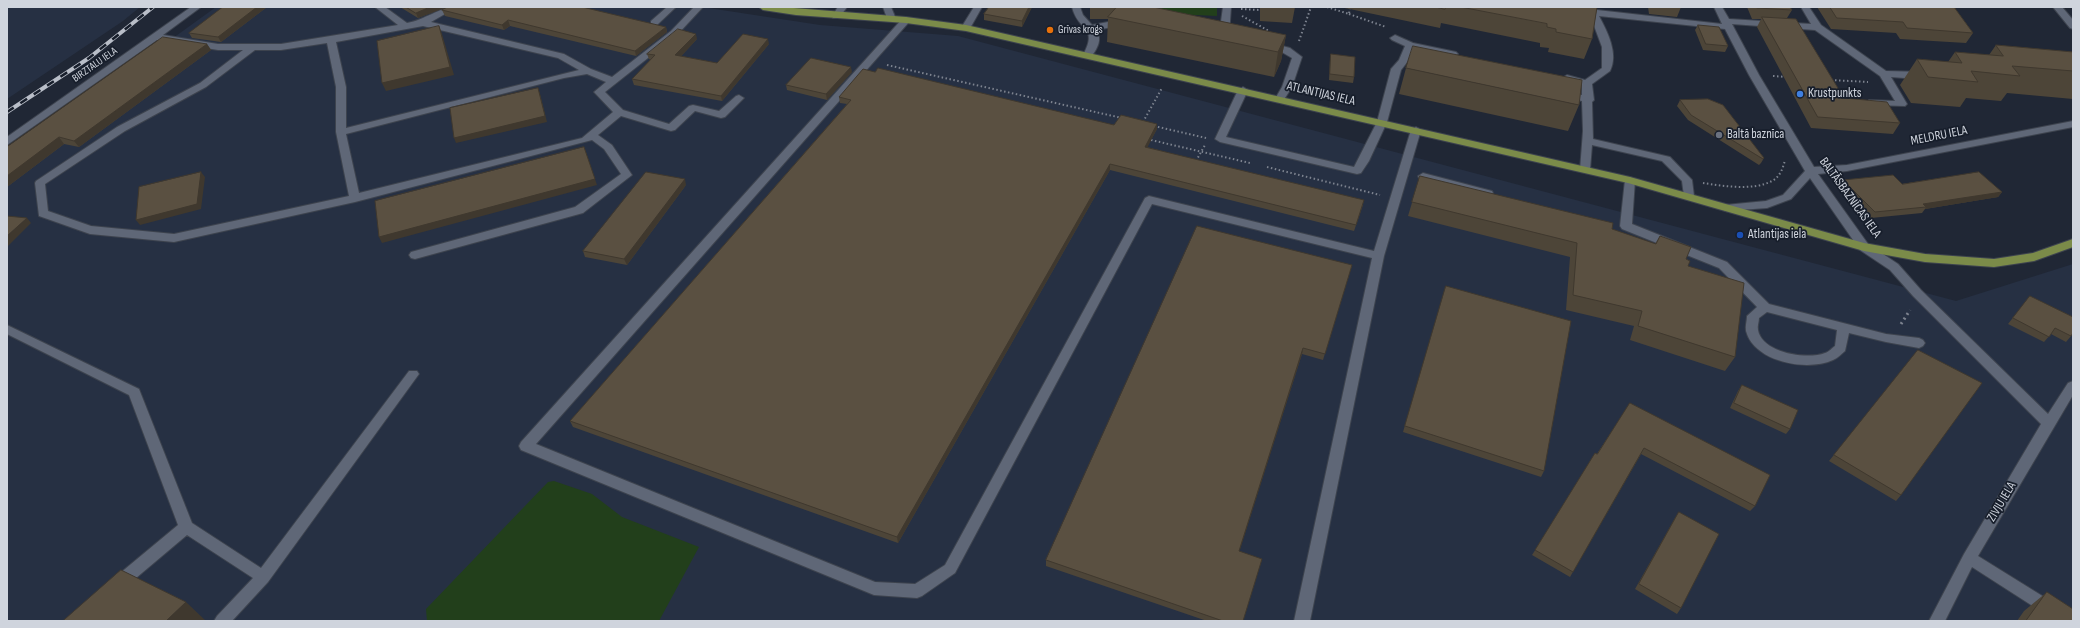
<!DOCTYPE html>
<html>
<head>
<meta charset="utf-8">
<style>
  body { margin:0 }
  #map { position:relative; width:2080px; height:628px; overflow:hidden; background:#202735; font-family:"Sofia Sans Condensed",sans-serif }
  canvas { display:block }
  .frame { position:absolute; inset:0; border:8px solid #cfd4dd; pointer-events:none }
</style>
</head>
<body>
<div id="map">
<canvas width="2080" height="628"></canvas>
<div class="frame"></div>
</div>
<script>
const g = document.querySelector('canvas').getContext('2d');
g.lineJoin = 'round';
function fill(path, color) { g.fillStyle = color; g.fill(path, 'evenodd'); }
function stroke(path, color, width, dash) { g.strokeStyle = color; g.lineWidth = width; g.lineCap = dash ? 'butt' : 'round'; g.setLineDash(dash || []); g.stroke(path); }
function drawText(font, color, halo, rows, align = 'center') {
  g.font = font + ' "Sofia Sans Condensed",sans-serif'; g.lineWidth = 3.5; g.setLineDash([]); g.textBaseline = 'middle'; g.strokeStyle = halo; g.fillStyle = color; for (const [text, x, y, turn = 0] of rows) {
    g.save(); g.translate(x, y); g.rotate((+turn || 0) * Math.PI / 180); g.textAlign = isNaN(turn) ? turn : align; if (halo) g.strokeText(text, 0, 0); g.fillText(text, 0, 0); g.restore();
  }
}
const built = new Path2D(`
  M7,7H140L123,21L7,99Z
  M216,7H702L820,25L958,36L1956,301L2073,264V621H7V158Z`);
const green = new Path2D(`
  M1152,7H1217V16L1151,13Z
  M554,481L592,494L622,517L699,547L659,621H427L426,609L548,482Z`);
const pathFar1 = new Path2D(`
  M1327,7L1349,14L1350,7
  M1241,9L1260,10
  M1349,14L1386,27
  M1242,16L1269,31
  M1299,41L1311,7
  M887,65L1122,118
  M1773,76L1786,77
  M1831,80L1868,82
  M1143,122L1162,88
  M1154,126L1206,138
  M1151,140L1250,163
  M1196,161L1205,145
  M1267,167L1380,195
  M1703,183C1723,186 1753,191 1772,181C1780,177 1783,168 1785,160`);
const path = new Path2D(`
  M1901,324L1910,310`);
const minor = new Path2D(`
  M191,7H201L163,35L218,44H281L398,25L375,7H385L407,23C425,20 439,7 457,7L431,22L564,54L591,69L612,77L671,31L694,7H703L677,35L605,92L623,110L669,124L689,106L693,105L719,111L736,96L739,95L744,98L725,117L721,118L695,111L675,130L671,131L621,116L598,135L612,145L632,175L583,213L415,259L411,258L409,255L411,252L575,207L621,174L604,149L592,140L355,202L174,242L90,234L39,216L35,183L36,181L117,127L200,83L243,50H218L157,40L7,145V137ZM423,26L558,58L579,70L346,128V87L336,42ZM327,43L336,87V132L349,196L174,234L91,226L48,211L45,184L125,131L206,87L255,50H281ZM587,74L606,82L594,92L613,112L582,138L359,193L346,134L564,78Z
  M667,7H676L657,25H651V21Z
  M838,7H847L839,18H833L832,16Z
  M883,7H891L896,19L894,21H888Z
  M974,7H982L969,30H963L961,28Z
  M1072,7H1080L1083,15L1092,25L1124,19L1129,22L1124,25L1096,30C1103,39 1097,49 1091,57H1085L1083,55C1099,26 1078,32 1072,7Z
  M1223,7H1231L1229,36L1224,39L1219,36Z
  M1547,7H1570L1722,24L1714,7H1722L1729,19L1811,24L1801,7H1809L1821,25L1886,71L1924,72V76L1918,79L1891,77L1907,104L1905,106L1872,105L1869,104V100L1895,101L1880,76L1815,30L1732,24L1759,75L1814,167L1847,165L2073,121V127L1847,171L1818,174L1868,244L1898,264L1921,290L2048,414L2068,383L2073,381V395L1978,556L2073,615V621H2056L1972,567L1945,621H1929L1964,554L2041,424L1913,296L1890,270L1860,250L1810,178L1791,199L1767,208L1725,211L1724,208L1725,205L1766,201L1783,195L1805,171L1749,75L1725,29L1599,16C1607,31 1619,54 1610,71L1592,84L1594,100L1592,102L1593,139L1670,157L1692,180L1694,196L1689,200L1684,196L1682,181L1662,161L1592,145L1590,170L1589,172H1581L1580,170L1583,131L1582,101L1561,96L1559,94L1564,91L1582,95V85L1564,80L1562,78L1567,75L1585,80L1602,68V47L1590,15L1551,10Z
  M2053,7H2062L2073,20V29L2070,28Z
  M906,17L911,20L909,22L536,444L875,582L915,584L945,565L1145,198L1149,196L1374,251L1411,130L1416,127L1421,130L1384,256L1310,621H1294L1372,258L1152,204L955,573L922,596L917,598L874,595L521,450L519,446L521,442L903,18Z
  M1395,35L1413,43L1456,52L1458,54L1453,57L1413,48L1408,61L1401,70L1387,122L1369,161L1361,173L1357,174L1220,142L1215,139L1238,90L1243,87L1248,90L1226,137L1354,167L1377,122L1391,69L1399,60L1405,46L1392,40L1390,38Z
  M1267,42L1290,48L1302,57L1292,87L1283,101L1280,102L1275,99L1282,87L1292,58L1280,51L1264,47L1262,45Z
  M1423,173L1492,191L1493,193L1488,196L1419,178L1418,176Z
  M1630,177L1635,180L1632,224L1727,262L1769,304L1886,334L1919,338L1923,340L1925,343L1923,346L1919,348L1886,342L1849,333L1845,351C1841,354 1838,358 1833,360C1807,372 1754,362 1746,331C1745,326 1747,321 1747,316L1757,307L1719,268L1622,229L1620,226L1625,180ZM1767,312L1837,330L1835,346C1832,348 1829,352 1825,353C1807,360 1762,353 1758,330C1757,326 1759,322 1759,318Z
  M7,325L139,389L192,523L261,568L409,371H417L419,374L268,582L232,621H214L217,616L253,578L187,535L123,589L118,590L113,589L111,584L113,579L178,525L129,395L7,334Z`);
const major = new Path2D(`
  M759,7H781L906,17L966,25L1630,177L1864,243L1925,254L1994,259L2033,253L2073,239V247L2034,261L1994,267L1925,262L1864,251L1628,183L966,31L906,23L796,15L763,10Z`);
const rail = new Path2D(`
  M7,112L89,58L153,7`);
const wall = new Path2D(`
  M223,7H267L221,42L192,38L189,33Z
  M400,7H448L444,8L418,18Z
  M1032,7L1022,27L984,20V14Z
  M1090,7H1153L1286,35L1281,61L1274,77L1107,42L1108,19H1090Z
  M1260,7H1295L1292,23L1260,21Z
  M1340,7H1604V8H1597L1592,39L1584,59L1548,52L1549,48L1540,47V43L1441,23L1440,28Z
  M1648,7H1681L1677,17L1649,14Z
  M1747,7H1790L1792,10L1787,18L1844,98L1900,123L1893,134L1811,128L1757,27L1761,19H1752Z
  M1817,7H1954L1973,33L1966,43L1900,39L1896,33L1831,29Z
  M442,10L666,27L667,32L636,56L510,26L504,30L445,16Z
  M1698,25L1728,46L1725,52L1703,50L1695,30Z
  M697,39L681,56L717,63L769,44L722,101L634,85L632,79L651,60L649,59L647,54Z
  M207,44L211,50L79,147L64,144L7,187V147Z
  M1996,45L2073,52V99L2007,93L2001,101L1966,98L1960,107L1911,103L1900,85L1917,59L1948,62L1955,52L1989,55Z
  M1331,54L1354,77L1353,83L1329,80L1330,60Z
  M1406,68L1579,105L1568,131L1399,94Z
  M852,72L827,100L787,90L786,85Z
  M839,97L1157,129L1147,147L1363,205L1354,231L1110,170L898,543L573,427L570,421L847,104L840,103Z
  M1680,100L1764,158L1761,163L1759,165L1688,120L1677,106Z
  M1420,176L1612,229L1655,244L1660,236L1686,259L1688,266L1735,357L1725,371L1630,340L1634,326L1566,310L1570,257L1408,216Z
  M1843,180L1902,184L2002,192L1998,197L1925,209L1922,213L1871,218L1839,186Z
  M686,185L627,265L585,257L583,251Z
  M1352,265L1323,360L1302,354L1239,551L1243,621H1207L1046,566V560Z
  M1446,286L1544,471L1541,477L1403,432Z
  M2030,296L2071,336L2066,342L2051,334L2044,342L2008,324Z
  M1918,350L1901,495L1896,501L1829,461Z
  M1742,385L1790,429L1786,434L1730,408L1738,391Z
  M1630,403L1755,506L1750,511L1641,454L1570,577L1532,555Z
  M1679,512L1681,608L1677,614L1635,589L1675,518Z
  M2047,592L2073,621H2017L2024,611Z`);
const shadedWall = new Path2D(`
  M257,7H267L221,42L218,37Z
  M430,7H448L444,8L418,18L416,13Z
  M1029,7H1032L1022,27V21Z
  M508,20L510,26L504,30L502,25Z
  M439,26L442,34L454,75L386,91L382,83Z
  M666,27L667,32L636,56L635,51Z
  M696,34L697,39L677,61L675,55Z
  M1286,35L1281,61L1274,77L1278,52Z
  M768,39L769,44L722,101L721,96Z
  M207,44L211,50L79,147L74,141Z
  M851,67L852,72L827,100L826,94Z
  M538,88L540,94L547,122L456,143L454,138Z
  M1157,124V129L1145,152V147Z
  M59,137L64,144L7,187V176Z
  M584,147L597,185L382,243L379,237Z
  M1110,164V170L898,543L897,537Z
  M201,172L205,177L201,209L140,225L136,220Z
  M685,179L686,185L627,265L624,259Z
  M2002,192L1998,197L1925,209L1926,207L1923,204Z
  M27,218L31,223L7,247V236Z
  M1303,348L1302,354L1238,556L1239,551Z
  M186,602L206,621H166Z`);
const building = new Path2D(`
  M223,7H257L218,37L189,33Z
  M406,7H430L416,13Z
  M448,7H582L666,27L635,51L508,20L502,25L442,10Z
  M989,7H1029L1022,21L984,14Z
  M1117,7H1153L1286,35L1278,52L1108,17Z
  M1436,7H1446L1445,9Z
  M1461,7H1597L1592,39L1556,32V29L1547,27V24Z
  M1757,7H1790L1792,10L1757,8Z
  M1830,7H1954L1973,33L1907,28L1903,22L1837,18Z
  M1762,17L1796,19L1844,98L1887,102L1900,123L1818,117Z
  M1698,25L1719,27L1728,46L1706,44Z
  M439,26L450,67L382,83L377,41Z
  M678,29L696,34L675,55L717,63L743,34L768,39L721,96L632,79L655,55L647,54Z
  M163,37L207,44L74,141L59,137L7,176V147Z
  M1996,45L2073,52V71L2012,66L2020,76L1971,71L1978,82L1928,77L1917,59L1962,63L1955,52L2003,56Z
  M1413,46L1582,80L1579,105L1406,68Z
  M1331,54L1355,57L1354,77L1330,74Z
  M811,58L851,67L826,94L786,85Z
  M878,68L1114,125L1121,115L1157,124L1145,147L1364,200L1356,225L1110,164L897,537L570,421L851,100L839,97L863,69L875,72Z
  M538,88L545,116L454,138L450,108Z
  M1708,99L1723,105L1764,158L1763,159L1691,115L1680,100Z
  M584,147L595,179L379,237L375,201Z
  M201,172L197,204L136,220L139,187Z
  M646,172L685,179L624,259L583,251Z
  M1979,172L2002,192L1923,204L1926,207L1875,212L1843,180L1893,175L1902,184Z
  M1420,176L1613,223L1612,229L1656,244L1660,236L1691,247L1686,259L1690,261L1688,266L1744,283L1735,357L1638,326L1642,311L1573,295L1577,243L1412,202Z
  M7,216L27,218L7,236Z
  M1197,226L1352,265L1325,354L1303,348L1239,551L1262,559L1243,621H1223L1046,560Z
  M1446,286L1571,321L1544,471L1405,426Z
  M2030,296L2073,317V333L2071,336L2055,328L2049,337L2013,318Z
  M1918,350L1982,383L1901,495L1834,455Z
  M1742,385L1798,410L1790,429L1734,403Z
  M1630,403L1770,475L1755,506L1644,448L1573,572L1535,550L1595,453L1597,454Z
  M1679,512L1719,534L1681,608L1639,584Z
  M121,570L186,602L166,621H63Z
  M2047,592L2073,609V621H2026Z`);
const markers = [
  [1050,30,4,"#e8710a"],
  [1800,94,4,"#3f7fe0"],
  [1719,135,4,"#6b7280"],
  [1740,235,4,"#1a4fb4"]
];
const farPoinames = [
  ["Grīvas krogs",1058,30]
];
const farStreetnames = [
  ["BIRZTALU IELA",95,65,-35]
];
const streetNames = [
  ["ATLANTIJAS IELA",1321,94,13],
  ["MELDRU IELA",1939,136,-11],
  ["BALTĀSBAZNĪCAS IELA",1850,198,54],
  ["ZIVJU IELA",2002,502,-59]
];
const poiNames = [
  ["Krustpunkts",1808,94],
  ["Baltā baznīca",1727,135],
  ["Atlantijas iela",1748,235]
];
fill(built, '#263043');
fill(green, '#223f1b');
stroke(minor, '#3d434e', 2);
stroke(major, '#3d434e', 2);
stroke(pathFar1, '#7d838f', 2, [1.5, 2.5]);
stroke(path, '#7d838f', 3, [2, 3.5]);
fill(minor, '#5f6777');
fill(major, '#7b8b49');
stroke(rail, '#b9bec8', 4);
stroke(rail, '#171e2b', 2.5, [8]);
fill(wall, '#4d4538');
fill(shadedWall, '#3f382e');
fill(building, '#5a5041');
stroke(building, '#3f382e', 1);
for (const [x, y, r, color] of markers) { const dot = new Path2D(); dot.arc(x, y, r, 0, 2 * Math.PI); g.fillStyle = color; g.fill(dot); stroke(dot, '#171e2b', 1.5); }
drawText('11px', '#cfd4dd', '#171e2b', farPoinames, 'left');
drawText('11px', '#cfd4dd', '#171e2b', farStreetnames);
drawText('13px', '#cfd4dd', '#171e2b', streetNames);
drawText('13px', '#cfd4dd', '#171e2b', poiNames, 'left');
</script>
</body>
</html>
